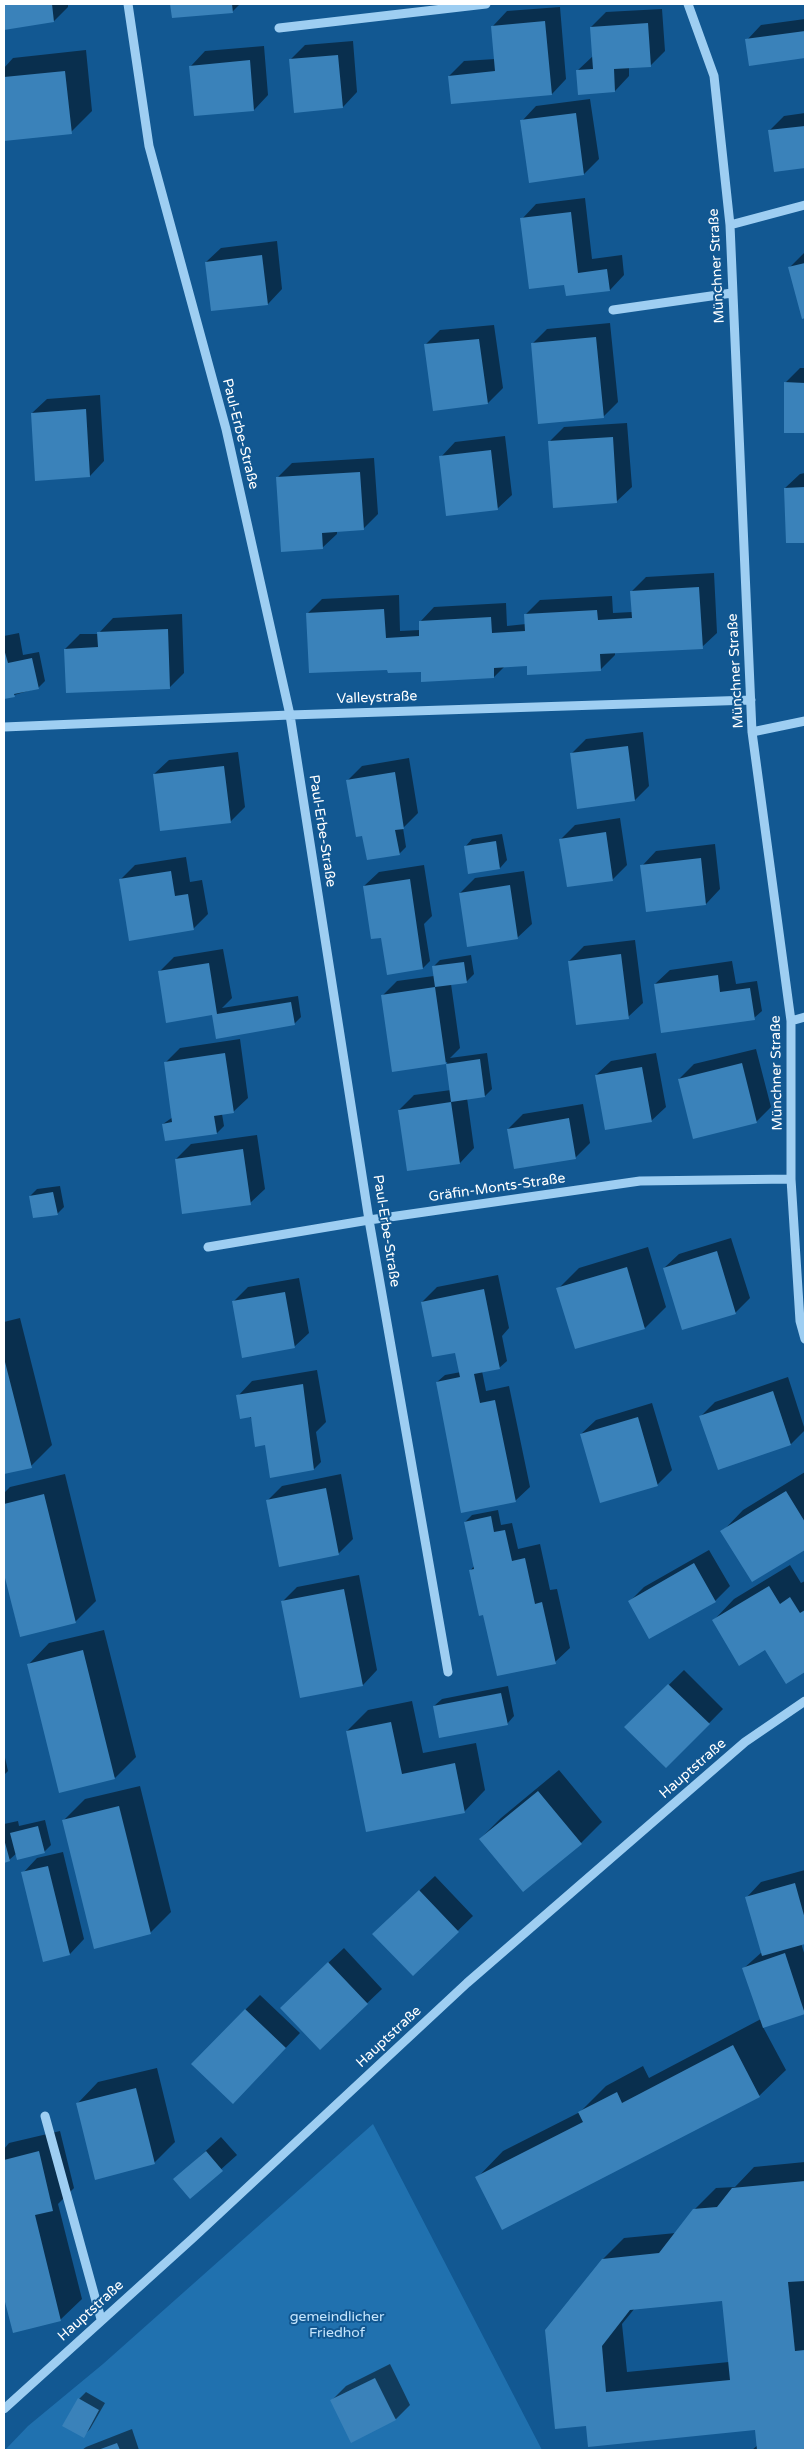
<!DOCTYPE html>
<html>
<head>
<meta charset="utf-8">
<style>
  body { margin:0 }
  #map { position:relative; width:809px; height:2454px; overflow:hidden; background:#125892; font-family:"Varela Round",sans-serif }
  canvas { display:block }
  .frame { position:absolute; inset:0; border:5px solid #fff; pointer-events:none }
</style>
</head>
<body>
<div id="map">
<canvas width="809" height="2454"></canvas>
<div class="frame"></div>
</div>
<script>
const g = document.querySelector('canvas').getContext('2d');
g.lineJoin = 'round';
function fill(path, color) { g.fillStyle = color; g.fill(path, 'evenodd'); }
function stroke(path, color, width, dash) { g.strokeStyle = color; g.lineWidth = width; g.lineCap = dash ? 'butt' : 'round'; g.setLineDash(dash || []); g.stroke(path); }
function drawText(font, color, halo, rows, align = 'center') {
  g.font = font + ' "Varela Round",sans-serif'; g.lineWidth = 4; g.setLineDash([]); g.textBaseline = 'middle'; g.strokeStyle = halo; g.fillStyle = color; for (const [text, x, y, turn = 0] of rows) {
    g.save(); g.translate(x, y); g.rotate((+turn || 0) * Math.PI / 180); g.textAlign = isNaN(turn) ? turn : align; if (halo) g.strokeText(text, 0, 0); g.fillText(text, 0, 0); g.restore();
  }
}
const green = new Path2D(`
  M373,2124L542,2450H5L28,2426L103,2364Z`);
const shadow = new Path2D(`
  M4,4H68V7L54,21L4,29Z
  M172,4H240L232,12L173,17Z
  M560,7L566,79L552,94L449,76L464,61L495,59L493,26L507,11Z
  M662,9L665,51L650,66L629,67V76L615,91L577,71L593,56L591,27L606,12Z
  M805,19V57L750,65L747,40L761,25Z
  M353,41L357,92L343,107L290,60L305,45Z
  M264,46L268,95L254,110L191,66L205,51Z
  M86,50L92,111L71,132L4,140V68L13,58Z
  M590,99L599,159L584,174L522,121L536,106Z
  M805,113V167L775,171L770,130L784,116Z
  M585,198L592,259L622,255L624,275L610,290L566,284L522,219L536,204Z
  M277,241L282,289L268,304L212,310L206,262L221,248Z
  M805,252V317L803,318L790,267Z
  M610,323L618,402L603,417L532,344L547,329Z
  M494,325L503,388L488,403L434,409L425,345L440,330Z
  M800,368H805V432H785V383Z
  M100,395L104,461L90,476L32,413L47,399Z
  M627,423L632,487L617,501L554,506L549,442L564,427Z
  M505,436L512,495L497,509L441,457L455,442Z
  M374,458L378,514L363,529L337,530V534L322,548L277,478L292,463Z
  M805,473V541L787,542L785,488L800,474Z
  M714,573L717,633L702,647L615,652V655L600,670L528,665L505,666L494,677L389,667L307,614L322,599L399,595L400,631L420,630V622L434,607L506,603L507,626L526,624V614L540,600L612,596L613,613L632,612L631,592L646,577Z
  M182,614L184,673L170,687L65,649L80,634H98L113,618Z
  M19,633L23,655L39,652L45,681L38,688L4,698V636Z
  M643,732L649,786L635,800L571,754L586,739Z
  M238,752L245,807L230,822L154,774L169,760Z
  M409,758L418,813L403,828L406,847L399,854L364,836L347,781L362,766Z
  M620,818L627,865L612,880L561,839L575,825Z
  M502,834L507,860L500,868L465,847L472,839Z
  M715,844L720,889L706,904L642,866L656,851Z
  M186,857L190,882L202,880L208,914L193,929L120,880L135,865Z
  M424,865L432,916L424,924L430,961L423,968L388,973L383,938L364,886L379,872Z
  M524,871L532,924L517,938L460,893L475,878Z
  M635,940L643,1003L628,1017L569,961L584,946Z
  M223,949L232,998L222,1008L298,996L301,1017L294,1024L213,1014L159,972L174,957Z
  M471,955L474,974L467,981L451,984L460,1048L450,1058L487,1053L492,1089L485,1096L467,1098L474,1148L460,1163L399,1110L414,1095L451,1090L447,1062L393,1070L382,996L397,981L434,976L433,967L440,960Z
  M732,961L736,984L757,981L762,1011L754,1018L655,984L670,970Z
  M240,1039L248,1098L233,1112L222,1114L224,1126L217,1133L163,1124L173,1117L165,1063L180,1048Z
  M756,1049L771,1107L756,1122L679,1079L694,1064Z
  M656,1053L666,1107L651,1121L596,1075L611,1061Z
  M583,1104L590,1143L575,1158L508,1129L523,1114Z
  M257,1135L265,1189L250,1203L176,1159L191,1144Z
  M60,1186L64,1207L57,1214L30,1196L37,1189Z
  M731,1238L750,1298L735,1313L664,1268L679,1254Z
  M648,1247L666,1307L645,1328L558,1289L579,1268Z
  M498,1275L509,1328L502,1336L507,1361L499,1368L482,1371L486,1391L509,1386L530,1487L515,1501L462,1512L437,1382L445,1375L461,1372L457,1353L422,1302L437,1287Z
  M299,1278L309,1333L294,1347L234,1301L248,1287Z
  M20,1318L52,1445L31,1466L4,1473V1322Z
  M317,1370L326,1422L316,1432L321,1462L314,1469L271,1476L266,1444L238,1396L252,1381Z
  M788,1377L805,1430L791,1444L718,1469L701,1416L715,1402Z
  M652,1403L672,1470L657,1485L581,1434L596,1420Z
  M805,1472V1549L752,1581L722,1532L743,1510Z
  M65,1474L96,1601L75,1622L20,1636L4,1569V1493L10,1487Z
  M341,1474L353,1539L339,1553L280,1565L267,1501L282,1486Z
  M498,1510L501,1525L512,1523L518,1549L540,1544L550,1590L557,1589L570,1648L555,1662L484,1614L470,1571L474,1566L465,1522L472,1515Z
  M709,1550L730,1586L715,1601L629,1602L644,1587Z
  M790,1565L801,1583L805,1581V1671L786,1682L765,1648L713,1621L734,1599Z
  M359,1575L377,1670L363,1685L282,1602L297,1587Z
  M104,1630L136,1757L115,1778L28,1665L49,1643Z
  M684,1670L723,1709L666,1767L626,1727Z
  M508,1686L514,1716L507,1724L434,1706L442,1699Z
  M412,1701L423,1753L476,1743L485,1790L464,1812L367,1831L347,1731L368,1710Z
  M4,1753L8,1771L4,1775Z
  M559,1770L602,1822L581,1843L480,1839L501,1818Z
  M140,1786L171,1912L150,1933L64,1820L85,1799Z
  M45,1820L51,1845L44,1852L17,1853L9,1860L4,1861V1824L18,1821L19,1826Z
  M63,1852L84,1939L70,1954L23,1873L37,1858Z
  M805,1870V1942L801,1943L805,1956V2012L763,2027L786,2070L759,2096L477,2178L503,2151L580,2112L606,2086L643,2066L649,2078L761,2019L744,1968L762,1952L747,1897L761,1882Z
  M435,1876L473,1916L413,1974L389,1919Z
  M344,1948L382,1989L320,2048L296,1993Z
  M260,1995L300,2033L248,2087L245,2010Z
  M157,2068L175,2142L154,2163L77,2104L98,2082Z
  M60,2131L74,2188L58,2204L82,2299L60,2320L13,2331L4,2293V2149L9,2143Z
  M221,2137L237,2155L190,2197L175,2179Z
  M805,2162V2450H752L758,2445L756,2429L589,2445L603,2259L624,2238L676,2233L694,2210L716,2188L735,2187L754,2167ZM723,2299L729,2362L627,2372L622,2324L635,2308Z
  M390,2364L410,2405L396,2419L331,2401L346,2386Z
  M86,2392L105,2403L90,2429L83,2436L79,2399Z
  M132,2429L139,2450H82L86,2447Z`);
const building = new Path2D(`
  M4,4H52L54,22L4,30Z
  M170,4H232L233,13L172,18Z
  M545,21L552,95L451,104L448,76L495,71L491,26Z
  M648,23L651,67L614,69L615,92L578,95L576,70L593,69L590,27Z
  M805,31V58L749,66L745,39Z
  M338,55L343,108L294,113L289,59Z
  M250,60L254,111L194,116L189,66Z
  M65,71L72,134L4,141V77Z
  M576,113L584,175L529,183L520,120Z
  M805,126V168L774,172L768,130Z
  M571,212L578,273L607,269L610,291L566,296L564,285L529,289L520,218Z
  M262,255L268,305L211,311L205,262Z
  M805,263V318L802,319L788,267Z
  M596,337L604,418L538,424L531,343Z
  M479,339L488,404L433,411L424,344Z
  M784,382L805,383V433H784Z
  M86,409L90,477L35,481L31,413Z
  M613,437L617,503L553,508L548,441Z
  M491,450L498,510L446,516L439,456Z
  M360,472L364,530L322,533L323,549L281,552L276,477Z
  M805,487V543H786L784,488Z
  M699,587L703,649L600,654L601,671L527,675V666L494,668V678L421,682V672L388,673L387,670L309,673L306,613L384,609L386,638L419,636V621L491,617L492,633L525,631L524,614L597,610L598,620L632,618L630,591Z
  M168,629L170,689L66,693L64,649L98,647L97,632Z
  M4,649L8,663L32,658L39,689L14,694L15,697L4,699Z
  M628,746L635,801L577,809L570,753Z
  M224,766L231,823L160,831L153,774Z
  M395,772L404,829L395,830L400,855L367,860L362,836L356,837L346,780Z
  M606,832L613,881L567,887L559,839Z
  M496,841L500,869L468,874L464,846Z
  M701,858L706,905L646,912L640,865Z
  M171,871L175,896L188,894L194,930L129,941L119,879Z
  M410,879L423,969L387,975L381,938L371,939L363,886Z
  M510,885L518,939L467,947L459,893Z
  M621,954L629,1019L576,1025L568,961Z
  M464,962L467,983L435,987L446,1064L480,1059L485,1097L451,1102L446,1064L392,1072L381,995L435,987L432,966Z
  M209,963L217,1014L291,1002L295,1025L216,1039L212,1015L166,1023L158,971Z
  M718,975L720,992L750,988L755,1020L661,1033L654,984Z
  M225,1053L234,1113L214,1116L217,1134L165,1141L162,1124L172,1122L164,1062Z
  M742,1063L757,1123L693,1139L678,1079Z
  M642,1067L652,1122L605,1130L595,1075Z
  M451,1102L460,1164L407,1171L398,1110Z
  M569,1118L576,1159L514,1169L507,1129Z
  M243,1149L251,1205L182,1214L175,1159Z
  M53,1192L58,1215L33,1218L29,1196Z
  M717,1251L736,1314L682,1330L663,1268Z
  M627,1267L645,1329L575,1349L556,1288Z
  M484,1289L500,1369L474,1374L480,1403L495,1400L516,1502L461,1513L436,1382L460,1377L455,1353L432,1357L421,1302Z
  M285,1292L295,1348L242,1358L232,1301Z
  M4,1358L32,1468L4,1474Z
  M303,1384L314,1470L270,1478L265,1445L255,1447L251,1417L240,1419L236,1395Z
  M773,1391L791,1445L718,1470L699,1416Z
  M638,1417L658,1486L600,1503L580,1434Z
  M326,1488L339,1555L279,1567L266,1500Z
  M786,1491L805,1522V1550L752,1582L720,1531Z
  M44,1494L76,1623L20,1637L4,1574V1504Z
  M491,1516L494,1532L505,1530L512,1561L525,1558L535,1604L542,1602L556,1664L497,1676L483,1615L479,1616L469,1570L474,1569L464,1522Z
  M694,1563L716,1602L649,1639L628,1601Z
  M769,1586L780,1604L790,1597L800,1613L805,1610V1672L786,1684L765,1650L739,1666L712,1620Z
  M344,1589L363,1686L300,1698L281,1601Z
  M83,1650L115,1779L59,1793L27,1664Z
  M668,1684L710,1724L666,1768L624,1727Z
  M501,1693L508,1725L439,1738L433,1706Z
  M391,1722L402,1774L455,1763L465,1813L366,1832L346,1731Z
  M538,1791L582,1844L523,1892L479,1839Z
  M119,1806L151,1934L94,1949L62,1820Z
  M38,1826L45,1853L17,1860L10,1833Z
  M4,1839L10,1861L4,1863Z
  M48,1866L70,1955L43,1962L21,1872Z
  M795,1883L805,1919V1944L762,1956L745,1897Z
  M419,1890L459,1932L413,1976L372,1934Z
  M785,1953L805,2014L763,2028L742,1968Z
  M328,1962L368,2004L320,2050L280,2008Z
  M245,2009L286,2048L233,2104L191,2064Z
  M733,2045L760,2097L502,2230L475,2177L583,2122L578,2112L617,2092L622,2103Z
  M136,2088L155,2164L95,2180L76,2103Z
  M39,2151L53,2211L35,2215L61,2321L13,2333L4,2298V2160Z
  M206,2151L223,2171L190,2199L173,2179Z
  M805,2181V2281L788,2282L795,2351L805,2350V2450H757L755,2430L588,2447L586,2426L555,2429L545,2330L602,2259L659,2253L693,2209L717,2207L732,2188ZM722,2301L730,2380L606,2392L602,2346L630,2310Z
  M375,2378L396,2420L351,2443L330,2400Z
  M78,2398L99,2410L84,2438L62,2426Z
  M117,2443L120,2450H98Z`);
const minor = new Path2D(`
  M128,4L149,146L226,429L290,715L369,1220L448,1672
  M688,4L714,76L730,225L752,732L791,1021V1179L800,1321L805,1339
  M279,28L486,4
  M730,225L805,205
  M613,310L732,293
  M4,727L290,715L751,700
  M752,732L805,721
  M791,1021L805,1017
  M208,1247L369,1220L640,1181L791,1179
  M45,2116L101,2319
  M4,2409L193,2238L467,1983L745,1742L805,1701`);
const streetNames = [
  ["Münchner Straße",717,266,-93],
  ["Paul-Erbe-Straße",240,434,76],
  ["Münchner Straße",736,671,-93],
  ["Valleystraße",377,698,-2],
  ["Paul-Erbe-Straße",322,831,81],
  ["Münchner Straße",777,1073,-91],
  ["Gräfin-Monts-Straße",497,1188,-8],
  ["Paul-Erbe-Straße",386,1231,81],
  ["Hauptstraße",693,1769,-41],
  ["Hauptstraße",389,2037,-43],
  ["Hauptstraße",91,2311,-42]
];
const parkNames = [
  ["gemeindlicher",337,2317],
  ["Friedhof",337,2333]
];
fill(green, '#2071af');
fill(shadow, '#0007');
fill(building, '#3a82ba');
stroke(minor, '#9ecef2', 9);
drawText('14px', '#fff', '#125892', streetNames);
drawText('14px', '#c5e5fd', '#125892', parkNames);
</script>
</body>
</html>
